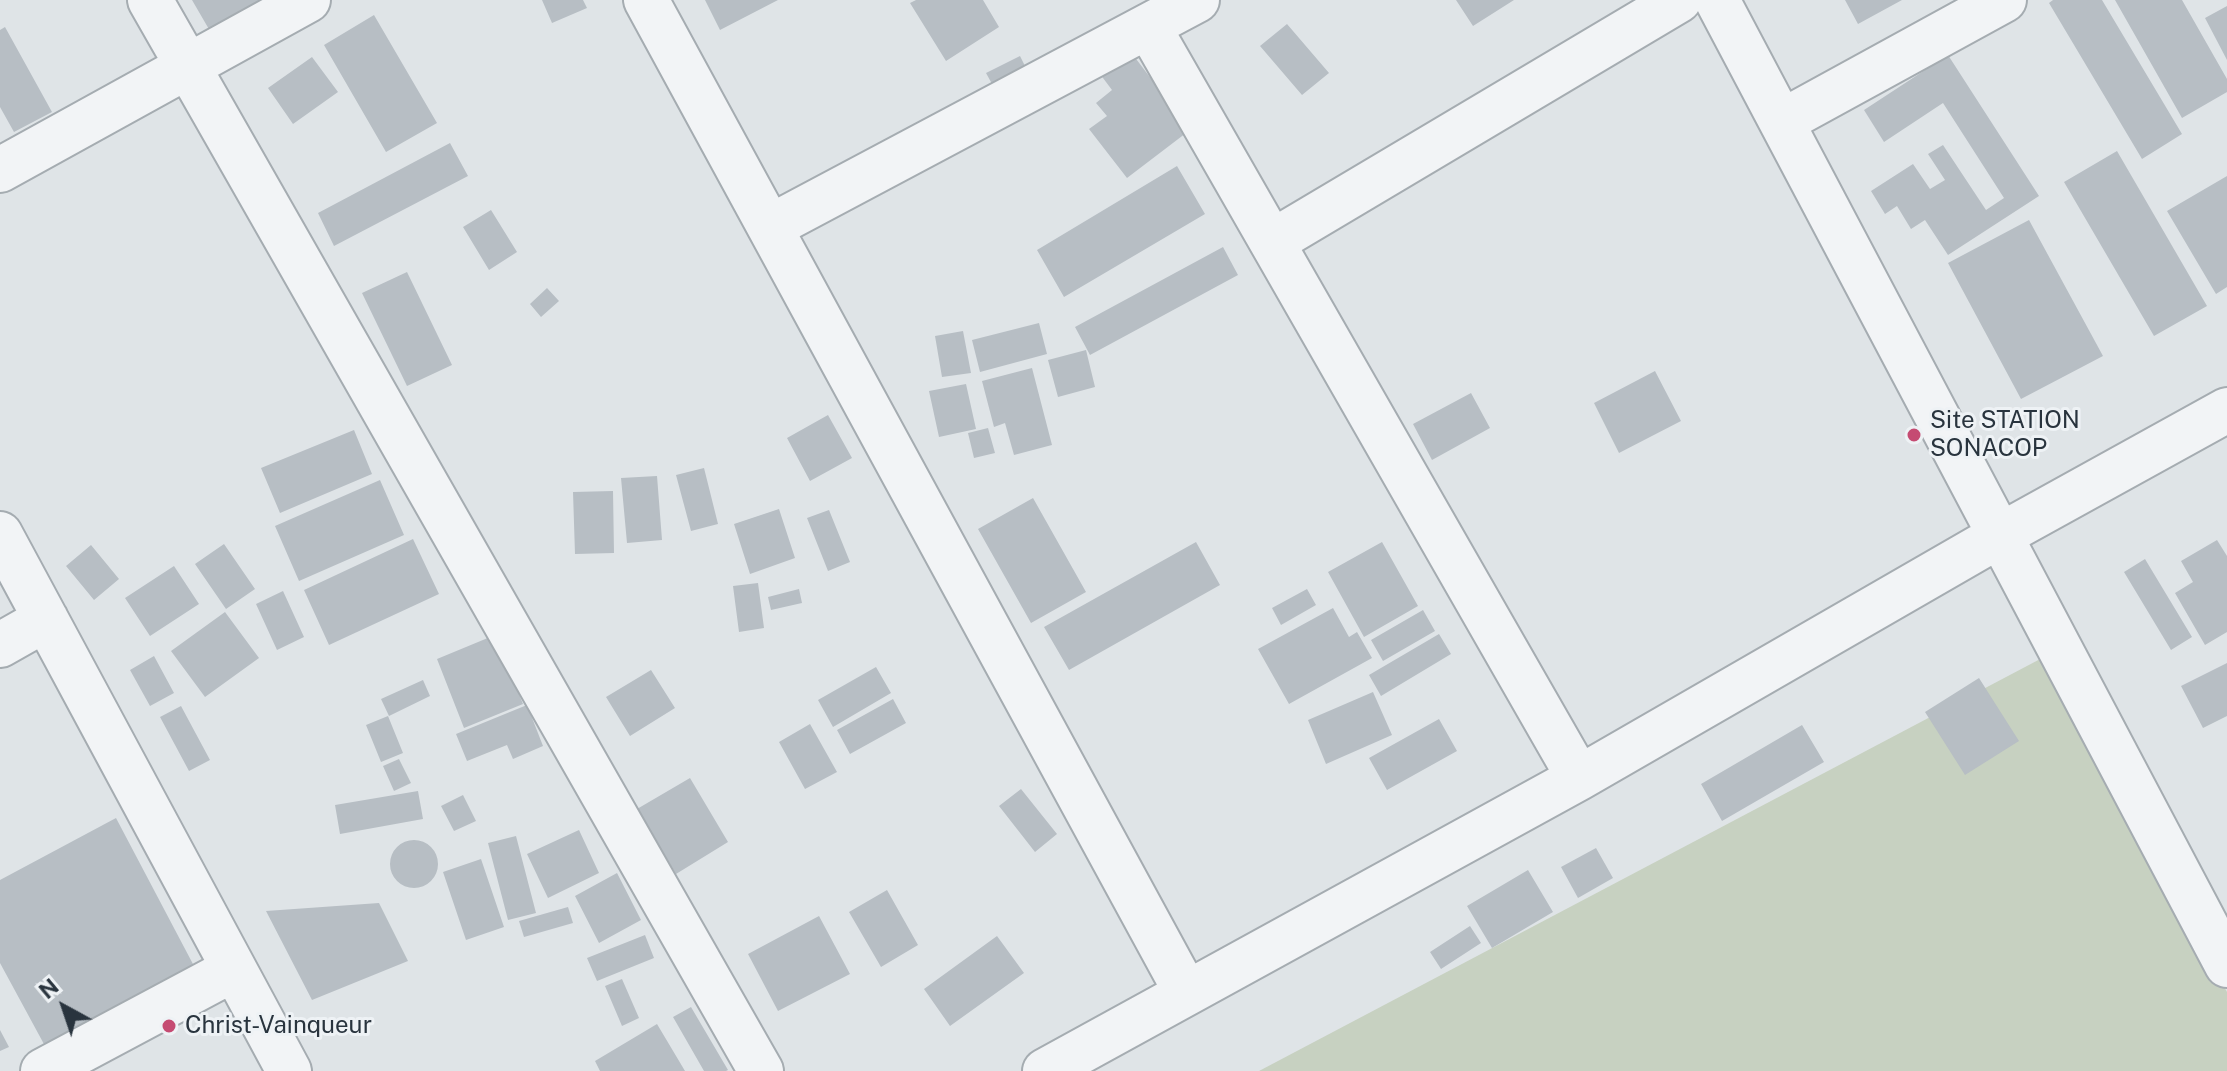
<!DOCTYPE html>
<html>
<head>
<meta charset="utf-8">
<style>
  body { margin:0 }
  #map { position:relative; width:2227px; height:1071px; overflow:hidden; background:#dfe4e7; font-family:"Public Sans",sans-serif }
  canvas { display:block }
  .north { position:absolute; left:24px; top:967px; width:80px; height:80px; -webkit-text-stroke:6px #eef2f5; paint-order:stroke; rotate:320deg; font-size:22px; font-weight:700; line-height:32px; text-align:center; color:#29343e }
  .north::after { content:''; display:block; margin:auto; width:28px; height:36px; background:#29343e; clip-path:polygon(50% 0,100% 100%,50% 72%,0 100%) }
</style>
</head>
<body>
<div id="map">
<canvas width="2227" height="1071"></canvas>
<div class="north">N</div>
</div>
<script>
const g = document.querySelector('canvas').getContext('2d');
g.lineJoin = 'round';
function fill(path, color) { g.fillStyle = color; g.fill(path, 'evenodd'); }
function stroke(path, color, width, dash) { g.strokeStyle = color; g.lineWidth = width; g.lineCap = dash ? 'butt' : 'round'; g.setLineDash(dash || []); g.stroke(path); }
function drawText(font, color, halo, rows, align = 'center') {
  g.font = font + ' "Public Sans",sans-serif'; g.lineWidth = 6; g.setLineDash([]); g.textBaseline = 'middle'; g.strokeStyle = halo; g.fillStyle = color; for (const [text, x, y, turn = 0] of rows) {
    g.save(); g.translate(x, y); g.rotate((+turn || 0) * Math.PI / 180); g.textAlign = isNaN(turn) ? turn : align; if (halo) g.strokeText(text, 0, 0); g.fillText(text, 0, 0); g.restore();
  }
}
const green = new Path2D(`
  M2044,657L2227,992V1071H1259Z`);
const building = new Path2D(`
  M192,0H262L210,31Z
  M542,0H583L587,8L552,23Z
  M705,0H778L720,30Z
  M916,0H983L999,27L946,61L910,3Z
  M1456,0H1514L1473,26Z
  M1845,0H1902L1858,24Z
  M2053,0H2102L2182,134L2142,159L2049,3Z
  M2115,0H2182L2227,79V92L2182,118Z
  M2227,6V60L2205,18Z
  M374,15L437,123L386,152L324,45Z
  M1287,24L1329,73L1302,95L1260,46Z
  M5,27L52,112L14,132L0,107V30Z
  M1124,43L1190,130L1127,178L1089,129L1107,116L1096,103L1112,90L1094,66Z
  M1948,55L2039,196L1948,255L1925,220L1911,229L1897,206L1885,214L1871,191L1913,164L1930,189L1945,180L1928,154L1943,145L1986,210L2004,198L1943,103L1884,142L1864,110Z
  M1020,56L1030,76L997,93L986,73Z
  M312,57L338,92L293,124L268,88Z
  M450,143L468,176L334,246L318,213Z
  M2117,151L2207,306L2154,336L2064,182Z
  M1177,166L1205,214L1064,297L1037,250Z
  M2227,176V287L2216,294L2167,211Z
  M491,210L517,252L489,270L463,227Z
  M2029,220L2103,356L2021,399L1948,263Z
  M1223,247L1238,275L1090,355L1075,327Z
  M407,272L452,365L407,386L362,293Z
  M547,288L559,301L541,317L530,304Z
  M1039,323L1047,354L980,372L972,340Z
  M963,331L971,373L942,377L935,336Z
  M1086,350L1095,387L1058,397L1048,360Z
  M1032,368L1052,445L1014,455L1005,423L994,427L982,381Z
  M1655,371L1681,421L1619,453L1594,403Z
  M966,384L976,429L939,437L929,391Z
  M1471,393L1490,428L1432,460L1413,424Z
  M828,415L852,458L810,481L787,438Z
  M988,428L995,453L974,458L968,433Z
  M354,430L372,474L280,513L261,468Z
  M704,468L718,524L691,531L676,475Z
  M657,476L662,540L627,543L621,478Z
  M380,480L404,535L299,581L275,526Z
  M613,491L614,553L575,554L573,492Z
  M1033,498L1086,592L1031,623L978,529Z
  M779,509L795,558L750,574L734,524Z
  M829,510L850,562L828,571L807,518Z
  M413,539L439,594L329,645L304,590Z
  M2217,540L2227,556V632L2205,645L2175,593L2193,582L2181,561Z
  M1196,542L1220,585L1069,670L1044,627Z
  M1382,542L1418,606L1364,637L1328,572Z
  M224,544L255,589L226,609L195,564Z
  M91,545L119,579L94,600L66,566Z
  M2145,559L2192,637L2171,650L2124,572Z
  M174,566L199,604L150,636L125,598Z
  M758,583L764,628L739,632L733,586Z
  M799,589L802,603L771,610L768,597Z
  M1307,589L1316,605L1281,625L1272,608Z
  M283,591L304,637L277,650L256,604Z
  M1333,608L1349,637L1357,632L1372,658L1289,704L1258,649Z
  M1423,610L1435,631L1383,661L1371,640Z
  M225,612L259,658L205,697L171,651Z
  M1439,634L1451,654L1381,696L1369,675Z
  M495,635L523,704L464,728L437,659Z
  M154,656L174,693L150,706L130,670Z
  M2227,663V716L2203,728L2181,686Z
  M876,667L891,693L833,727L818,700Z
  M651,670L675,708L630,736L606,697Z
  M1979,678L2019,741L1965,775L1925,712Z
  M423,680L430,696L389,716L381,699Z
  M1373,692L1392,735L1326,764L1308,720Z
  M893,699L906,723L850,754L837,730Z
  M527,705L543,746L513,759L507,745L467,761L456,734Z
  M181,706L210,760L189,771L160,717Z
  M388,716L403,753L381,762L366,725Z
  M1439,719L1457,751L1387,790L1369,758Z
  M810,724L837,772L805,789L779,742Z
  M1802,725L1824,762L1722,821L1701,784Z
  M399,759L411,783L394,791L383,766Z
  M690,778L728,842L676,874L637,809Z
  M1021,789L1057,834L1035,852L999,806Z
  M418,791L423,819L340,834L335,805Z
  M463,795L476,821L454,831L441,806Z
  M116,818L194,966L45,1046L0,963V880Z
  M579,830L599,873L548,898L527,854Z
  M516,836L536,913L508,920L488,843Z
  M390 864a24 24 0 1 1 48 0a24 24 0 1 1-48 0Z
  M1596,848L1613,878L1578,898L1561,867Z
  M481,859L504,927L466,940L443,872Z
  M1528,870L1553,912L1492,948L1467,906Z
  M617,873L641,920L599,943L575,896Z
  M887,890L918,945L881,967L849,912Z
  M379,903L408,961L312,1000L266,911Z
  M568,907L573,923L524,937L519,921Z
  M819,916L850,974L778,1011L748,954Z
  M1470,926L1481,943L1441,969L1430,952Z
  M645,935L654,958L597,981L587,958Z
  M997,936L1024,973L950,1026L924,989Z
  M622,979L639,1018L622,1026L605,986Z
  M691,1007L728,1070L726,1071H704L673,1017Z
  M657,1024L685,1071H600L595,1061Z
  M0,1030L9,1047L0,1051Z`);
const minor = new Path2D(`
  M150,0L761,1071
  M646,0L1186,992
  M1717,0L2227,965
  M1148,26L1579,778
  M1783,121L2004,0
  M0,170L308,0
  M770,227L1197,0
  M1272,242L1679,0
  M0,534L289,1071
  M0,645L46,619
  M43,1071L234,969
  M1045,1071L1579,778L1999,536L2227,410`);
const markers = [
  [1914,435,8,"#c54b72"],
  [169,1026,8,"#c54b72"]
];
const poiNames = [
  ["Site STATION",1930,421],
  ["SONACOP",1930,449],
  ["Christ-Vainqueur",185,1026]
];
fill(green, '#c7d1c1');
fill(building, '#b7bec4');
stroke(minor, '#a5acb1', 48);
stroke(minor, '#f2f4f6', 44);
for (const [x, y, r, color] of markers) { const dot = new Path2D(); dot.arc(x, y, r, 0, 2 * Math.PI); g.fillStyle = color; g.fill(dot); stroke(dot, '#eef2f5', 3); }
drawText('24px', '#29343e', '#eef2f5', poiNames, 'left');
</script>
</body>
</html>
